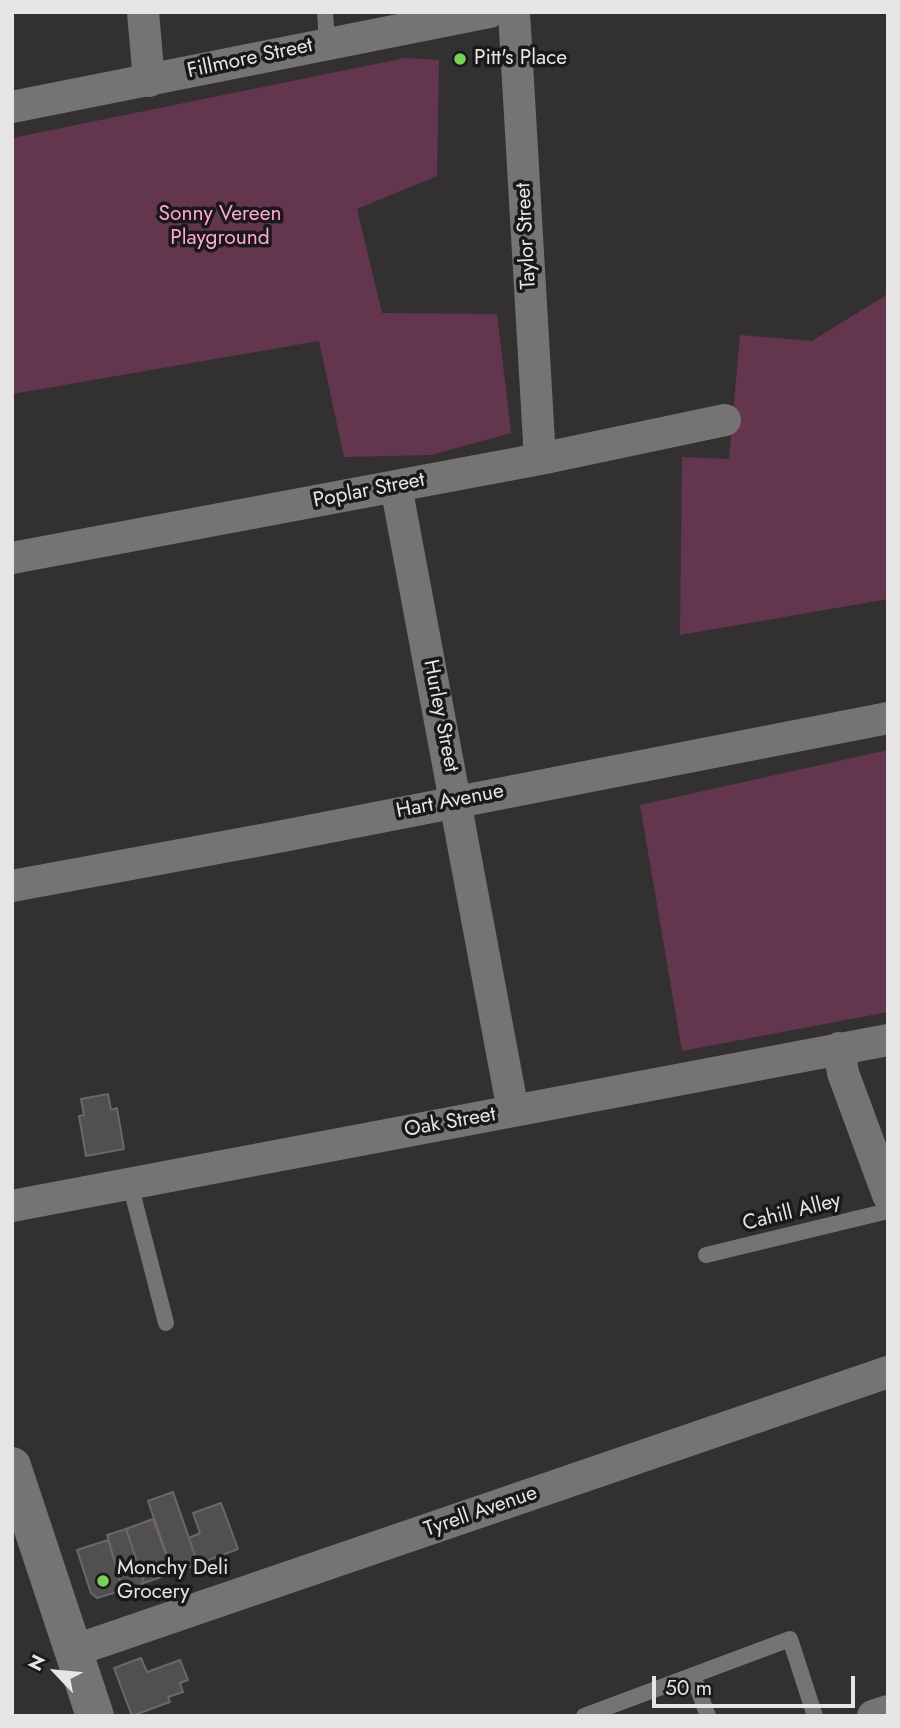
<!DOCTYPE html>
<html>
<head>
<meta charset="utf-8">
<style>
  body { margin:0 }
  #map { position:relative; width:900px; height:1728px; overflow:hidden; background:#333031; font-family:Jost,sans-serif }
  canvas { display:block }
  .frame { position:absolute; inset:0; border:14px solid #e6e4e5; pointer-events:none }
  .north { position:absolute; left:21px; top:1637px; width:70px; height:70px; -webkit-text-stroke:5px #1a1819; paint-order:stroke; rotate:296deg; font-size:19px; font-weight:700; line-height:28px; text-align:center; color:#e6e4e5 }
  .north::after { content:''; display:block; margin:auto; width:24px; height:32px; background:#e6e4e5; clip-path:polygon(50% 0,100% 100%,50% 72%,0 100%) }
  .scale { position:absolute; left:652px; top:1676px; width:203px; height:32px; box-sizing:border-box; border:4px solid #e6e4e5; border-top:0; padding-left:9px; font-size:21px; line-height:24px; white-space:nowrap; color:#e6e4e5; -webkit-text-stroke:5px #1a1819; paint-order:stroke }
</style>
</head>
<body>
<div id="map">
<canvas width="900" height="1728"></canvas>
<div class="frame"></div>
<div class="north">N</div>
<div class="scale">50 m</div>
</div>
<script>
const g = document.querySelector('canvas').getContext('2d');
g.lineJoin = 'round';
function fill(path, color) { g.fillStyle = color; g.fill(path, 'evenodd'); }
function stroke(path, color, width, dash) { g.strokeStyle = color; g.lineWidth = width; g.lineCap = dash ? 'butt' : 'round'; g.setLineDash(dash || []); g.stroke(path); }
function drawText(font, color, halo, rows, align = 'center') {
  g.font = font + ' Jost,sans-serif'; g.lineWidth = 7; g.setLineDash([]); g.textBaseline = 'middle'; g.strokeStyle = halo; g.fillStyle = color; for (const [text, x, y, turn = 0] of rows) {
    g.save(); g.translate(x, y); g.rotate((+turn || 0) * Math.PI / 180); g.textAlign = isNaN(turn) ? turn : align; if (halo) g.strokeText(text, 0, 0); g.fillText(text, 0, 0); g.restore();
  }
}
const green = new Path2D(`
  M405,58L439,60L437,176L357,209L382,313L497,314L511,433L431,455L344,457L319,341L12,394V138Z
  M888,294V599L680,635L682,457L729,459L740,335L812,341Z
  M888,750V1012L682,1051L640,805Z`);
const building = new Path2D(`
  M108,1094L111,1110L117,1108L124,1149L86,1156L79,1116L84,1115L81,1099Z
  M173,1492L198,1564L173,1573L148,1501Z
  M221,1503L238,1549L198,1564L189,1538L200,1533L193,1513Z
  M153,1519L173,1573L144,1583L126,1529Z
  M126,1529L144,1583L123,1590L107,1535Z
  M108,1540L123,1590L97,1598L91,1593L77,1550Z
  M141,1658L147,1672L180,1660L188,1680L180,1683L183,1692L168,1697L170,1702L132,1716L114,1668Z`);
const lane = new Path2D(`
  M325,12L327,43
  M130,1184L166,1323
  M706,1255L888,1211
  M693,1676L708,1716
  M584,1716L790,1639L815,1716`);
const street = new Path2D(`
  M143,12L149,81
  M514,12L540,459
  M12,107L489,12
  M396,486L513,1111
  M12,558L540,459L725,420
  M12,886L283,836L888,718
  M839,1048L843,1073L888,1195
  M12,1206L888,1040
  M73,1651L888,1372
  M873,1716L888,1711`);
const secondary = new Path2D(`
  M12,1466L95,1716`);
const markers = [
  [460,59,7,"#77d259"],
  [103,1581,7,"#77d259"]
];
const streetNames = [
  ["Fillmore Street",250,59,-12],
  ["Taylor Street",527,236,-93],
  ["Poplar Street",369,491,-11],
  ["Hurley Street",440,716,79],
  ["Hart Avenue",450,802,-11],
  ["Oak Street",450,1123,-10],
  ["Cahill Alley",792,1213,-14],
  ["Tyrell Avenue",481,1512,-19]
];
const poiNames = [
  ["Pitt's Place",474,59],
  ["Monchy Deli",117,1569],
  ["Grocery",117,1593]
];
const parkNames = [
  ["Sonny Vereen",220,215],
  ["Playground",220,239]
];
fill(green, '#64364d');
fill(building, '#524f50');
stroke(building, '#6b6769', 2);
stroke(lane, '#767374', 16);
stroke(street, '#767374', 32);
stroke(secondary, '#767374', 38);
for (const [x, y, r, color] of markers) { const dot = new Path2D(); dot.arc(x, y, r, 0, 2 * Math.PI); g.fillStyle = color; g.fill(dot); stroke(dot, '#1a1819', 2.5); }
drawText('21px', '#e6e4e5', '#1a1819', streetNames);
drawText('21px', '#e6e4e5', '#1a1819', poiNames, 'left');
drawText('21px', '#ffa7d2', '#1a1819', parkNames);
</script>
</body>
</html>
